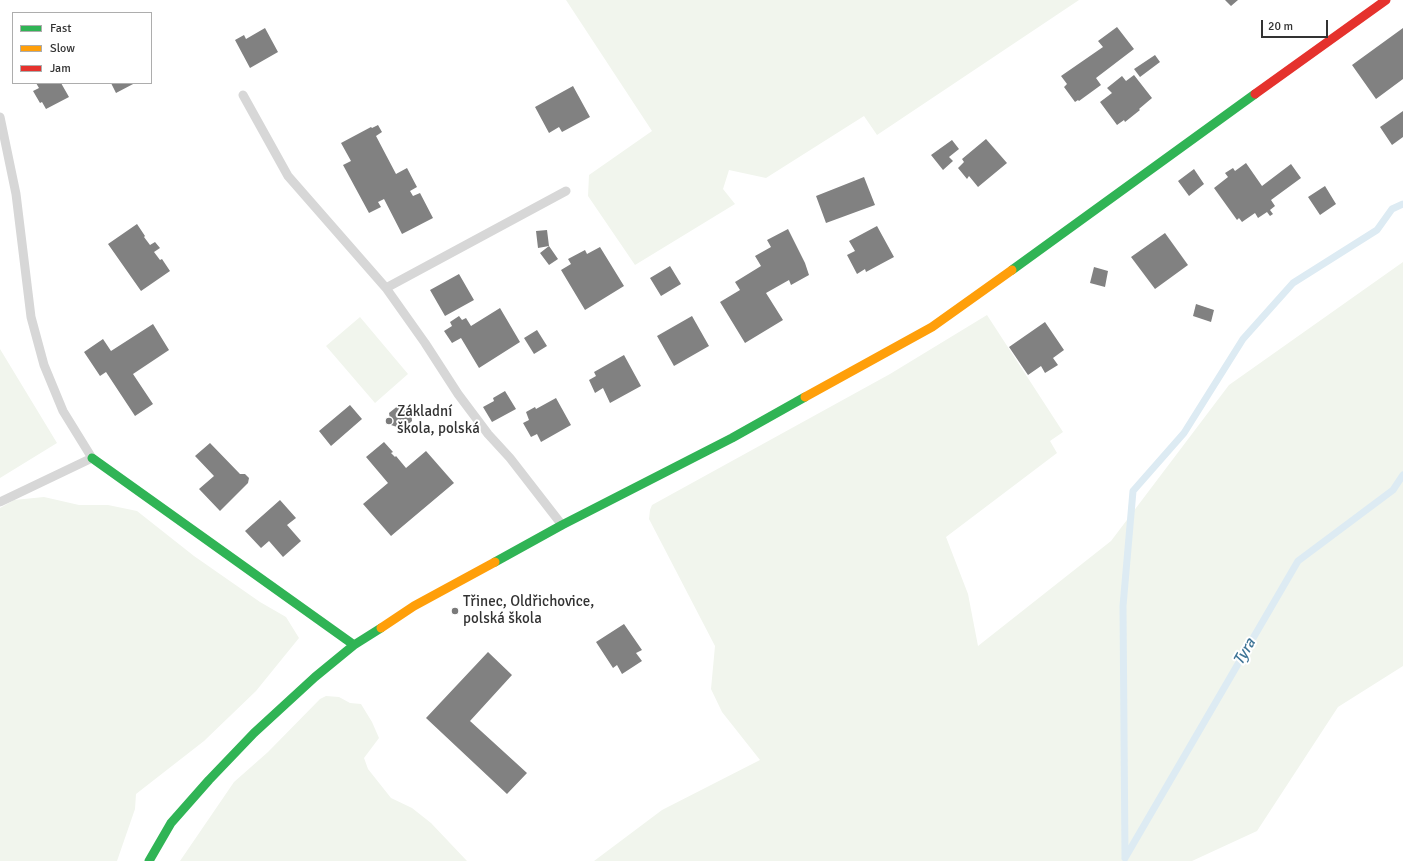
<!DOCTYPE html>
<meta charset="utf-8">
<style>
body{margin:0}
#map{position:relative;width:1403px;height:861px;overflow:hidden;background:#fff;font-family:Signika,sans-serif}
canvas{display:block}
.legend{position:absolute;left:12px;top:12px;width:140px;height:72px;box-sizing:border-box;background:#fff;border:1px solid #adadad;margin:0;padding:5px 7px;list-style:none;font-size:12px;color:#333}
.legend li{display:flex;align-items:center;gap:8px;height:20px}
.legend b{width:20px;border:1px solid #adadad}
.scale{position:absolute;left:1261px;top:20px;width:67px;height:18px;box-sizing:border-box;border:2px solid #333;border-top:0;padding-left:5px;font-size:12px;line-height:14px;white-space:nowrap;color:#333;-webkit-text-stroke:3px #fff;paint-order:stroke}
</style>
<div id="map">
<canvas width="1403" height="861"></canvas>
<ul class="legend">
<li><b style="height:5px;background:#30b455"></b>Fast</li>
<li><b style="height:5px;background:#ff9f0a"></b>Slow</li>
<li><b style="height:5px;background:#e5322d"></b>Jam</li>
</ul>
<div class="scale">20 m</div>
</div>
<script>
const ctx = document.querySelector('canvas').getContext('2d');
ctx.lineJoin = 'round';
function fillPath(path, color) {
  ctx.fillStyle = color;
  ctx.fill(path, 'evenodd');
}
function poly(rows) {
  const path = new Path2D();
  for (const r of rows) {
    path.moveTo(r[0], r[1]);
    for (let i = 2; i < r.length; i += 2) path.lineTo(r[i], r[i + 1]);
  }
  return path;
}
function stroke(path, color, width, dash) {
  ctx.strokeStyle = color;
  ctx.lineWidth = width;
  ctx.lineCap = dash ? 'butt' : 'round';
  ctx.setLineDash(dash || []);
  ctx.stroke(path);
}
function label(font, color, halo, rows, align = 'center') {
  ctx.font = font + ' Signika,sans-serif';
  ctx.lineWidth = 4;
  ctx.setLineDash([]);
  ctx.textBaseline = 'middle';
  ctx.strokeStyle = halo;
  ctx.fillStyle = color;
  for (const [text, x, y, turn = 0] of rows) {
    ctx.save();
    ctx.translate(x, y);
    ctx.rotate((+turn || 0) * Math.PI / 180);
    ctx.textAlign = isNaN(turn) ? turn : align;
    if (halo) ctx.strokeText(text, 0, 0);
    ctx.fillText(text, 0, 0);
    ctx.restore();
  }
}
const green = poly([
 [566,0,1079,0,877,135,864,116,766,178,729,170,723,189,735,204,635,265,588,196,589,175,652,131],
 [1403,262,1403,666,1338,707,1257,831,1192,861,594,861,662,810,760,760,722,712,711,689,715,646,649,519,650,510,652,505,890,374,987,315,1063,432,1050,441,1057,453,946,537,968,594,978,646,1111,541,1229,385],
 [360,317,408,374,375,403,326,346],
 [0,349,57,443,0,478],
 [44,497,79,505,108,505,137,511,194,556,260,602,286,617,299,638,256,691,204,741,136,794,135,809,117,861,0,861,0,508,14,500],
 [326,696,339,697,350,703,361,704,372,722,379,738,364,758,368,769,391,798,412,808,431,823,467,861,180,861,234,782,268,752,320,699]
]);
const stream = poly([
 [1125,858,1123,606,1133,491,1184,433,1243,339,1293,283,1377,230,1392,209,1403,204],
 [1125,858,1298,561,1393,490,1403,475]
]);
const building = poly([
 [1225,0,1238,0,1231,6],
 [1117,27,1134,49,1096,78,1101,85,1079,101,1078,100,1075,102,1064,87,1067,84,1061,76,1103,47,1098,41],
 [265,28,278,52,250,68,235,40,244,35,246,39],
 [1403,28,1403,79,1376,99,1352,65],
 [1155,55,1160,62,1140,77,1134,69],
 [1134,75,1152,98,1139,109,1140,110,1125,122,1124,120,1117,125,1100,102,1112,93,1107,88,1122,76,1126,81],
 [36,83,61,83,69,97,46,109,42,102,40,103,33,91,39,88],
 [111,83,135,83,116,93],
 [573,86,590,117,562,132,559,127,549,133,535,107],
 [1403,111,1403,137,1392,145,1380,127],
 [378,125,382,132,376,136,396,174,407,168,417,187,410,191,413,196,420,193,433,218,402,234,384,199,378,202,381,207,369,213,343,165,351,161,341,143,371,127,372,128],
 [986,139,1007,163,978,187,969,176,967,179,958,168,964,162,962,159],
 [952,140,959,149,949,157,953,161,943,170,931,155],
 [1246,163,1262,186,1291,164,1301,178,1271,200,1275,206,1270,210,1273,214,1270,216,1267,212,1258,218,1255,213,1242,222,1239,218,1237,220,1214,188,1228,177,1225,173,1233,168,1235,171],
 [1194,169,1204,184,1189,196,1178,181],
 [864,177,875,205,826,223,816,196],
 [1325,186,1336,204,1320,215,1308,197],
 [137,224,145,236,144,237,150,245,155,242,160,248,154,252,160,260,162,259,170,271,141,291,108,244],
 [877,226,894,257,866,272,865,269,857,274,847,255,855,251,849,241],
 [788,229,805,263,809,275,791,285,789,280,766,293,783,320,745,343,720,302,740,290,735,282,761,266,755,256,771,247,767,240],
 [547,230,549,246,558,259,549,265,540,253,549,246,538,248,536,231],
 [1165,233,1188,265,1155,289,1131,257],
 [600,247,624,286,585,310,561,270,571,264,568,259,585,250,587,254],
 [670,266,681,284,661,296,650,278],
 [1094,267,1108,271,1105,287,1090,283],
 [459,274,474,300,445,316,430,290],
 [1196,304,1214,310,1211,322,1193,316],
 [500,308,520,342,479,368,461,338,452,343,444,331,452,326,450,322,459,316,462,320,466,318,471,326],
 [692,316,709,346,674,366,657,336],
 [1045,322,1064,350,1053,358,1058,365,1045,373,1041,366,1028,375,1009,347],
 [153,324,169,350,133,374,153,404,135,416,106,372,100,376,84,352,103,339,111,351],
 [537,330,547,346,534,354,524,338],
 [624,355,641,386,610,403,603,388,595,393,589,380,596,376,594,372],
 [505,391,516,409,492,422,483,407,494,401,493,398],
 [556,398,571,425,541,442,537,434,531,437,523,423,529,420,526,412,535,407,536,409],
 [350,405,362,419,331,446,319,431],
 [399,405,411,409,412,421,403,429,391,425,389,413],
 [384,442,393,452,391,453,395,457,396,456,406,468,426,451,454,483,391,536,363,504,388,483,366,457],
 [210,443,240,474,245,474,249,478,248,483,220,511,199,489,214,476,195,456],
 [280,500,296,518,287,525,301,541,283,557,269,541,261,548,245,531],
 [624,624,642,650,636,653,642,661,622,674,617,665,613,668,596,642],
 [488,652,512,675,470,721,527,773,507,794,426,718]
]);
const lane = poly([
 [243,95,288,176,386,288,425,343,458,394,488,434,510,458,562,525],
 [0,117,16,194,31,317,44,365,63,411,92,458,0,502],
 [386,288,566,191]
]);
const fast = poly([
 [1012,270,1255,94],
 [92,458,354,645],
 [495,562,562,525,732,438,805,397],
 [149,861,171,823,209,780,254,733,315,677,354,645,381,628]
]);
const slow = poly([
 [805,397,932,327,1012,270],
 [381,628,414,606,495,562]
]);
const jam = poly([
 [1255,94,1386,0]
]);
const markers = [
 [389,421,4,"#7a7a7a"],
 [455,611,4,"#7a7a7a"]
];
const poiNames = [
 ["Základní",397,412],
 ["škola, polská",397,429],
 ["Třinec, Oldřichovice,",463,602],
 ["polská škola",463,619]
];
const waterNames = [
 ["Tyra",1245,652,-60]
];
fillPath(green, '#f1f5ed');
stroke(stream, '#ddebf3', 7);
fillPath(building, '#818181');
stroke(lane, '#d7d7d7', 9);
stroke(fast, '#30b455', 9);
stroke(slow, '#ff9f0a', 9);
stroke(jam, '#e5322d', 9);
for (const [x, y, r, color] of markers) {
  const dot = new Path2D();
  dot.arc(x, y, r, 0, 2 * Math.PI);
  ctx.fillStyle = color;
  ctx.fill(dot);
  stroke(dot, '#fff', 1.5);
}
label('15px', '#333', '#fff', poiNames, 'left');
label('italic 16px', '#3f7597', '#fff', waterNames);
</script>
